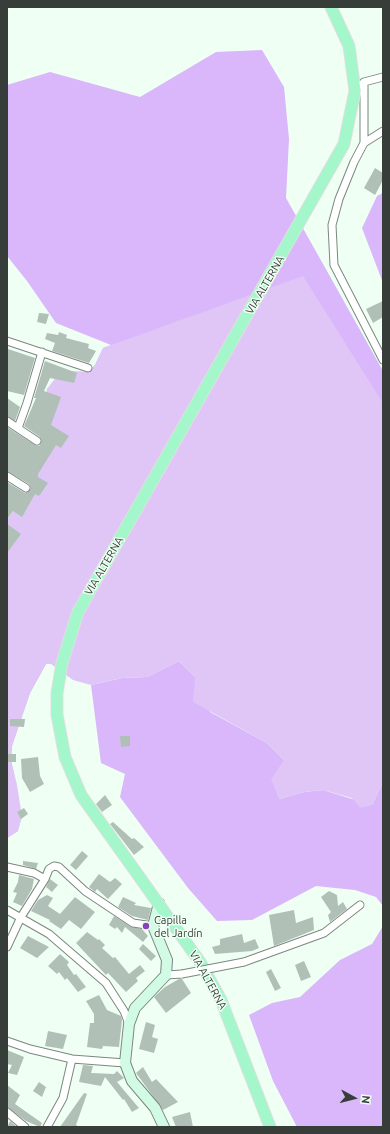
<!DOCTYPE html>
<meta charset="utf-8">
<style>
body{margin:0}
#map{position:relative;width:390px;height:1134px;overflow:hidden;background:#effff4;font-family:Ubuntu,sans-serif}
canvas{display:block}
.frame{position:absolute;inset:0;border:8px solid #373d39;pointer-events:none}
.north{position:absolute;left:334px;top:1078px;width:40px;height:40px;-webkit-text-stroke:3px #effff4;paint-order:stroke;rotate:97deg;font-size:11px;font-weight:700;line-height:16px;text-align:center;color:#373d39}
.north::after{content:'';display:block;margin:auto;width:14px;height:18px;background:#373d39;clip-path:polygon(50% 0,100% 100%,50% 72%,0 100%)}
</style>
<div id="map">
<canvas width="390" height="1134"></canvas>
<div class="frame"></div>
<div class="north">N</div>
</div>
<script>
const ctx = document.querySelector('canvas').getContext('2d');
ctx.lineJoin = 'round';
function fillPath(path, color) {
  ctx.fillStyle = color;
  ctx.fill(path, 'evenodd');
}
function poly(rows) {
  const path = new Path2D();
  for (const r of rows) {
    path.moveTo(r[0], r[1]);
    for (let i = 2; i < r.length; i += 2) path.lineTo(r[i], r[i + 1]);
  }
  return path;
}
function stroke(path, color, width, dash) {
  ctx.strokeStyle = color;
  ctx.lineWidth = width;
  ctx.lineCap = dash ? 'butt' : 'round';
  ctx.setLineDash(dash || []);
  ctx.stroke(path);
}
function label(font, color, halo, rows, align = 'center') {
  ctx.font = font + ' Ubuntu,sans-serif';
  ctx.lineWidth = 3;
  ctx.setLineDash([]);
  ctx.textBaseline = 'middle';
  ctx.strokeStyle = halo;
  ctx.fillStyle = color;
  for (const [text, x, y, turn = 0] of rows) {
    ctx.save();
    ctx.translate(x, y);
    ctx.rotate((+turn || 0) * Math.PI / 180);
    ctx.textAlign = isNaN(turn) ? turn : align;
    if (halo) ctx.strokeText(text, 0, 0);
    ctx.fillText(text, 0, 0);
    ctx.restore();
  }
}
const green = poly([
 [262,50,284,87,289,139,286,198,383,371,383,567,46,664,30,693,12,746,11,760,15,779,18,831,7,838,7,521,38,473,47,389,67,371,88,372,95,365,103,348,111,345,56,323,27,281,7,256,7,85,50,72,140,97,216,52],
 [383,193,383,283,362,228,377,196],
 [179,661,195,677,210,712,267,743,284,760,279,799,304,792,323,790,372,805,383,782,383,906,376,897,355,890,316,886,252,920,217,921,188,888,120,797,125,774,101,763,91,685,122,678,147,677],
 [383,926,383,1127,297,1127,273,1081,249,1015,272,1003,300,997,340,960,372,944]
]);
const water = poly([
 [303,276,383,403,383,782,372,805,360,808,352,798,323,790,304,792,279,799,271,779,284,760,267,743,193,702,195,677,179,661,147,677,122,678,91,685,73,680,51,664,46,664,30,693,12,746,11,760,17,785,22,817,18,831,7,838,7,521,38,473,47,389,57,376,67,371,88,372,95,365,103,348]
]);
const building = poly([
 [375,168,383,173,383,180,375,195,364,188],
 [383,301,383,317,373,323,366,309],
 [39,313,49,314,46,324,37,322],
 [59,332,67,335,66,338,89,344,88,348,96,351,89,363,52,351,55,343,45,339,47,333,58,335],
 [8,349,35,358,24,395,7,391],
 [45,361,77,373,74,383,50,378,44,391,61,397,51,425,69,436,61,448,56,445,38,474,38,477,48,483,39,496,35,494,22,517,13,511,7,520,7,482,25,493,29,492,31,488,29,484,7,471,7,427,35,445,39,446,41,443,40,437,24,426,36,398,34,398],
 [7,398,20,407,15,421,7,416],
 [7,524,21,534,7,553],
 [10,719,25,719,24,727,10,726],
 [120,736,130,736,130,746,121,747],
 [7,754,16,754,16,762,7,762],
 [38,757,40,776,44,784,30,792,22,778,21,759],
 [105,795,112,805,102,812,96,804],
 [24,808,28,814,21,819,17,812],
 [113,822,132,839,134,838,144,847,134,855,110,824],
 [82,851,88,856,76,870,70,865],
 [23,861,38,863,36,869,23,865],
 [99,874,110,882,115,878,122,884,108,899,97,889,95,892,89,887],
 [19,875,34,879,32,889,22,906,13,902,17,893,13,892,18,882],
 [50,879,58,885,52,892,46,887],
 [329,891,337,895,338,906,343,902,347,909,330,922,328,915,331,912,321,897],
 [47,895,53,898,48,906,60,914,75,897,95,912,81,929,69,920,61,929,49,921,50,920,31,911,38,900],
 [123,897,136,903,134,905,151,908,148,920,132,916,118,907],
 [294,910,296,923,313,917,314,930,274,946,269,915],
 [114,916,131,927,142,929,148,936,143,942,125,927,122,933,117,927,115,929,109,925],
 [87,932,98,940,99,939,105,945,102,948,113,958,115,957,129,974,140,965,145,971,136,978,138,981,126,992,108,973,106,975,76,943],
 [242,934,244,943,255,939,259,948,252,951,215,954,212,947,220,945,220,939],
 [28,936,49,947,37,958,20,948],
 [143,944,156,956,151,961,139,949],
 [60,954,69,962,67,965,74,975,76,974,86,987,78,992,67,978,65,980,59,972,57,974,48,966],
 [304,961,311,977,301,981,295,965],
 [271,969,281,988,275,991,266,972],
 [179,979,182,979,191,993,166,1013,154,997,165,987],
 [99,995,107,1010,121,1016,122,1020,119,1047,103,1046,102,1049,87,1047,90,1023,94,1023,94,1014,86,1001],
 [146,1022,155,1025,152,1037,158,1039,154,1053,139,1049],
 [48,1031,67,1035,63,1049,45,1046],
 [7,1050,24,1057,17,1075,8,1073,12,1065,7,1064],
 [83,1065,93,1066,91,1073,114,1074,117,1071,124,1078,117,1082,139,1108,132,1112,124,1099,123,1100,105,1077,101,1086,79,1082],
 [143,1067,152,1082,156,1079,178,1102,163,1110,136,1073],
 [39,1082,46,1087,42,1097,33,1091],
 [7,1085,20,1095,15,1104,42,1123,40,1127,26,1121,7,1107],
 [84,1093,87,1094,76,1125,80,1127,60,1127],
 [190,1112,193,1127,176,1127,172,1117],
 [10,1121,17,1127,7,1127]
]);
const minor = poly([
 [364,82,364,143,354,162,339,199,332,225,334,265,383,360],
 [361,85,364,82,383,77],
 [364,143,383,131],
 [7,341,88,368],
 [7,421,37,441],
 [18,428,27,403,42,352],
 [7,476,26,488],
 [7,867,34,873,45,879],
 [7,910,49,934,106,983,124,1011,129,1024],
 [7,947,21,917,45,879,49,869,54,866,59,867,85,891,133,923,153,926],
 [244,962,324,933,360,905],
 [166,975,182,974],
 [7,1041,30,1049,72,1059,125,1063],
 [7,1112,25,1127],
 [47,1127,63,1098,72,1059]
]);
const secondary = poly([
 [159,903,153,926,167,960,166,975,135,1008,129,1024,125,1063,132,1081,155,1108,164,1127]
]);
const primary = poly([
 [270,1127,221,1000,200,962,81,795,65,757,57,715,57,693,62,663,78,612,344,144,355,91,349,46,331,7]
]);
const minorBridge = poly([
 [182,974,244,962]
]);
const markers = [
 [146,926,4,"#8744b8"]
];
const streetNames = [
 ["VIA ALTERNA",265,285,-60],
 ["VIA ALTERNA",104,566,-60],
 ["VIA ALTERNA",208,980,61]
];
const poiNames = [
 ["Capilla",154,920],
 ["del Jardín",154,933]
];
fillPath(green, '#dab6fa');
fillPath(water, '#dfc6f7');
fillPath(building, '#b1c0b6');
stroke(minor, '#7b887f', 9);
stroke(secondary, '#7b887f', 12);
stroke(primary, '#dfe0df', 13);
stroke(minor, '#fff', 7);
stroke(secondary, '#d1fbe4', 10);
stroke(primary, '#a4f7ca', 11);
stroke(minorBridge, '#7b887f', 9, []);
stroke(minorBridge, '#fff', 7);
for (const [x, y, r, color] of markers) {
  const dot = new Path2D();
  dot.arc(x, y, r, 0, 2 * Math.PI);
  ctx.fillStyle = color;
  ctx.fill(dot);
  stroke(dot, '#effff4', 1.5);
}
label('11px', '#373d39', '#effff4', streetNames);
label('11px', '#373d39', '#effff4', poiNames, 'left');
</script>
